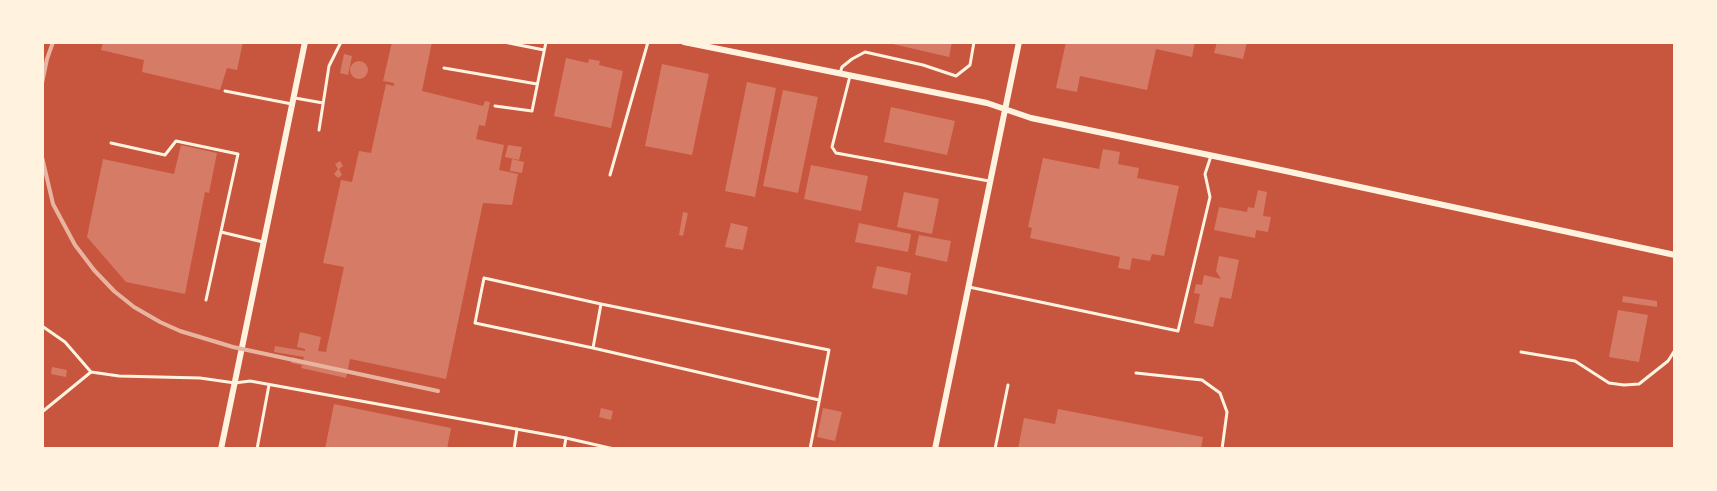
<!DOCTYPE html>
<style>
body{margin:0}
#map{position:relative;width:1717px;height:491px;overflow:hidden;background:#c8553d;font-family:Figtree,sans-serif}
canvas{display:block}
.frame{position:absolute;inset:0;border:44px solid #fff3e0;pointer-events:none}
</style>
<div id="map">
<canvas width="1717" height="491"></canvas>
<div class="frame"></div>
</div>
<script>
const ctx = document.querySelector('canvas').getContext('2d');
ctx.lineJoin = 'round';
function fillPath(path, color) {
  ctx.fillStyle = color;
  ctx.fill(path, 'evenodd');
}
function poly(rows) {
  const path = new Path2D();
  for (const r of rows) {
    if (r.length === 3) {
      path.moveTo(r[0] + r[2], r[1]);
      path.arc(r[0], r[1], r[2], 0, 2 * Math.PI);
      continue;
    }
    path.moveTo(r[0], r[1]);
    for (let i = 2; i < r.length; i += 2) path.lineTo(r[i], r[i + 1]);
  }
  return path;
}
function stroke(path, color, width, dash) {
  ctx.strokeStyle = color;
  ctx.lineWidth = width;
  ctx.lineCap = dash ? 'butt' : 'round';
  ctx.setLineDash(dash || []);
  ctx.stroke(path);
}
const building = poly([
 [103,42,243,42,237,70,227,68,220,90,142,72,144,60,101,50],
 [392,42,432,42,422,91,483,106,485,101,490,102,485,126,479,125,476,139,504,145,499,170,518,174,512,205,483,203,446,379,350,359,346,378,301,368,302,365,291,363,292,357,303,360,304,357,274,352,275,346,305,351,305,349,297,347,300,332,321,337,318,351,326,352,344,267,323,263,341,180,352,182,359,151,371,153,386,84,394,86,394,83,383,81],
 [884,42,952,42,949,57],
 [1066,42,1195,42,1192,57,1156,49,1147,90,1080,76,1077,92,1056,88],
 [1217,42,1247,42,1243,59,1214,53],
 [344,54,352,56,348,75,340,73],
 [566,58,588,63,589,59,600,61,599,65,623,71,611,128,554,116],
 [359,70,9],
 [662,64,709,74,692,155,645,146],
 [747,82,776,88,755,197,725,191],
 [783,90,818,97,798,193,763,186],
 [891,107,955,121,947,155,884,142],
 [181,145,217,153,209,193,205,192,185,294,126,282,87,237,103,159,174,174],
 [508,145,522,147,519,160,505,157],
 [1103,149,1120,152,1118,164,1139,168,1137,178,1179,186,1164,256,1152,254,1150,261,1132,258,1130,270,1118,268,1120,257,1030,238,1032,228,1028,227,1043,158,1099,169],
 [512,159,524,162,522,173,510,171],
 [340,161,343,166,339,169,342,175,338,178,334,174,338,169,335,164],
 [811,165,868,176,861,211,804,199],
 [1258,190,1267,192,1263,216,1271,217,1268,232,1256,230,1255,238,1214,230,1219,207,1247,212,1248,207,1254,208],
 [904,192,939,199,932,234,897,227],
 [683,212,688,213,683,236,679,235],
 [731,223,748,227,743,250,725,247],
 [859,223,911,234,908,252,855,242],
 [919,235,951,241,947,262,915,255],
 [1219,256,1239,260,1231,299,1220,297,1213,327,1194,323,1200,294,1194,293,1196,284,1202,285,1204,275,1221,279,1216,271],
 [877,266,911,273,907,295,872,288],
 [1623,296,1657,301,1657,307,1622,302],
 [1618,310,1648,315,1639,362,1609,357],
 [52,367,67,370,66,377,51,374],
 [334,404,451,428,447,449,325,449],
 [601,408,613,411,611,420,599,417],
 [823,408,842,412,835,441,817,437],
 [1058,409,1203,437,1201,449,1018,449,1024,418,1055,424]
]);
const service = poly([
 [504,42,544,50],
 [444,68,537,84],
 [840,73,842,67,852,59,865,52,923,65,956,76,970,65,974,42],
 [850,76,832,147,836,153,989,181],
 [225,91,292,104],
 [295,98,323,103],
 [495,106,532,111,546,42],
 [319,130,329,66,341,42],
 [111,143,165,155,176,141,238,154,206,300],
 [610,175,648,42],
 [221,232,263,242],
 [969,287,1178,331,1210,197,1205,174,1211,156],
 [42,326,65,342,91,372,119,376,200,378,235,383,250,381,566,438],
 [593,348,475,323,484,278,601,304],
 [1521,352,1575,361,1609,383,1624,385,1639,384,1668,361,1675,350],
 [1136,373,1202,380,1220,393,1227,412,1222,449],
 [42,412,91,372],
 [257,449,269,385],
 [514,449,517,429],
 [564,449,566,438,614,449],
 [810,449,829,350,601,304,593,348,819,400],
 [995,449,1008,385]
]);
const minor = poly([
 [684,42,987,103,1031,118,1281,170,1675,255],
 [221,449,305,42],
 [935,449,1019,42]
]);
const rail = poly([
 [42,83,47,59,53,42],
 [42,157,53,204,75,245,94,270,114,291,134,307,160,322,180,331,233,347,438,391]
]);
fillPath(building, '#d67c66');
stroke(service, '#fff3e0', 3);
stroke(minor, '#fff3e0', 6);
stroke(rail, '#e9b49f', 4);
</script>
